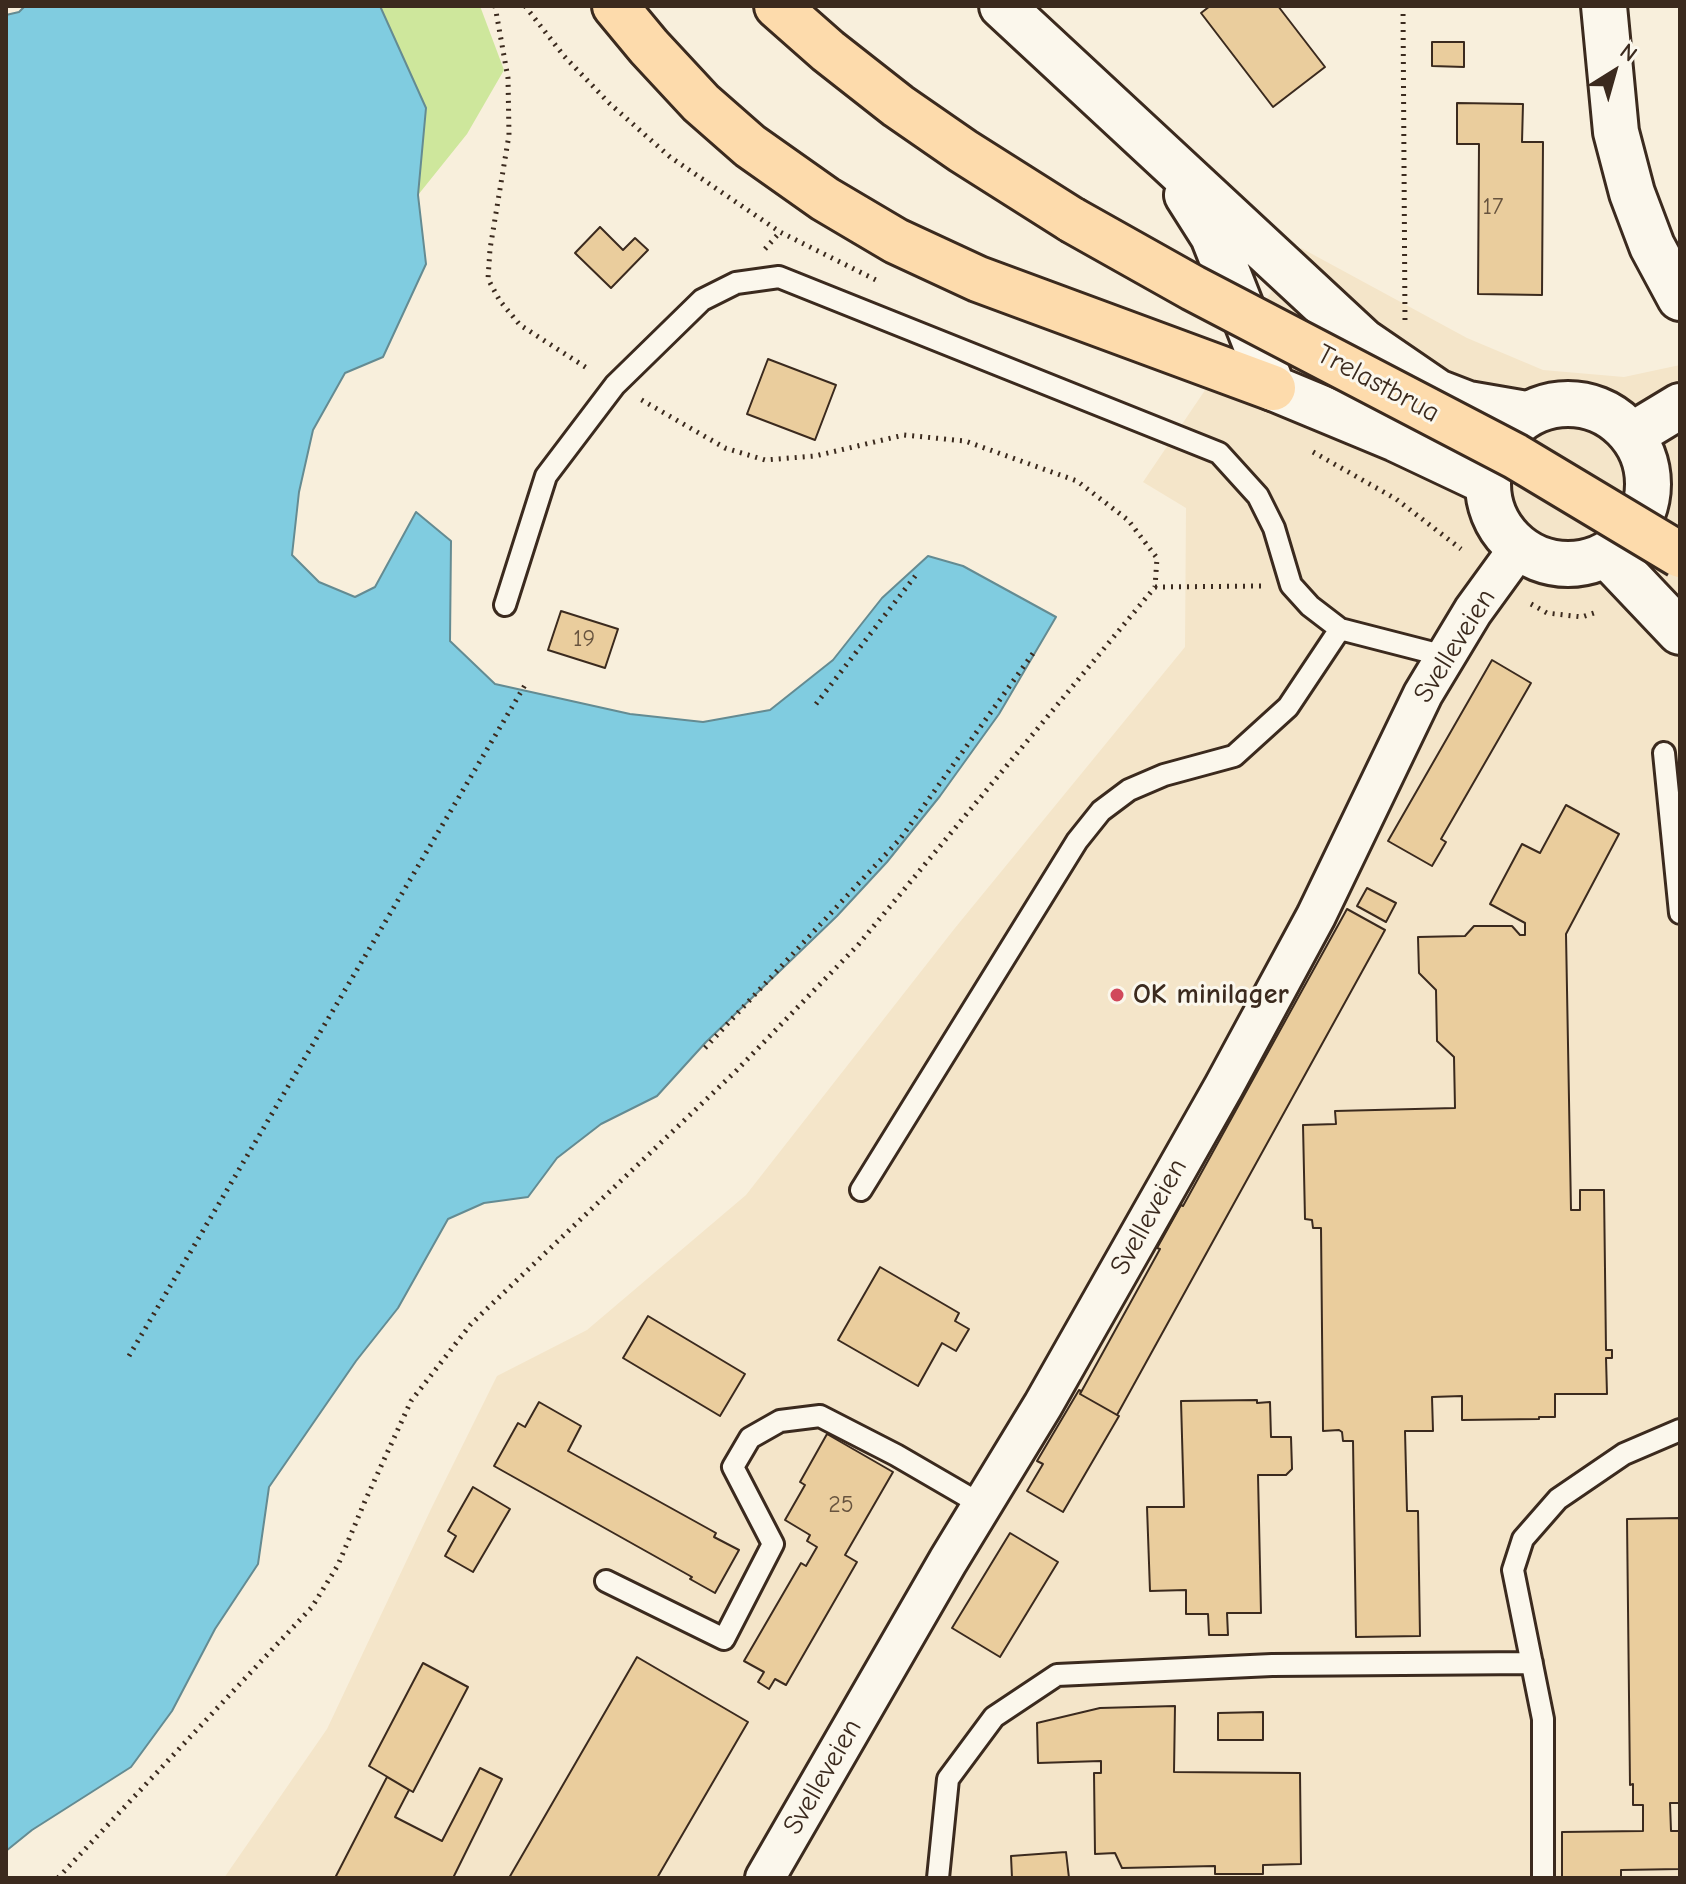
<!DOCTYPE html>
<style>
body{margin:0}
#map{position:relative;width:1686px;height:1884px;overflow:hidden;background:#f8efdc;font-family:"Comic Neue",sans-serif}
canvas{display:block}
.frame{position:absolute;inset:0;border:8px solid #3b2a1e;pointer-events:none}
.north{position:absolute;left:1574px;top:32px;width:80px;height:80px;-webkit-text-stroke:6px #fbf7ec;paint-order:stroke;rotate:37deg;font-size:22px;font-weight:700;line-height:32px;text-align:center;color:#3b2a1e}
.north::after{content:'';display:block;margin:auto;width:28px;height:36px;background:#3b2a1e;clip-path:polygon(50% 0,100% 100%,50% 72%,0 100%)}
</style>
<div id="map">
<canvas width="1686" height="1884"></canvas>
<div class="frame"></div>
<div class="north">N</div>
</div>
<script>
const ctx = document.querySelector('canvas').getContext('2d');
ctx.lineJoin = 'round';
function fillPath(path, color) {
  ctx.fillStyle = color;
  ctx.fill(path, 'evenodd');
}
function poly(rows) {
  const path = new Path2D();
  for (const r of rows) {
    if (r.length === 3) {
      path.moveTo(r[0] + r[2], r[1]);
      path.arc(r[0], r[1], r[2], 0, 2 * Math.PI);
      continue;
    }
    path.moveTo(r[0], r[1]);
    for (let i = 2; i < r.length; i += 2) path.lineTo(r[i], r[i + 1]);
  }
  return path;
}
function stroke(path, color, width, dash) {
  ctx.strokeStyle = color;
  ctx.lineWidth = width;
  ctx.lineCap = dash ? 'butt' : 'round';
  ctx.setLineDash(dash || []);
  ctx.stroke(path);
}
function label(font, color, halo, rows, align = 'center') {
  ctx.font = font + ' "Comic Neue",sans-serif';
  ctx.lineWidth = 6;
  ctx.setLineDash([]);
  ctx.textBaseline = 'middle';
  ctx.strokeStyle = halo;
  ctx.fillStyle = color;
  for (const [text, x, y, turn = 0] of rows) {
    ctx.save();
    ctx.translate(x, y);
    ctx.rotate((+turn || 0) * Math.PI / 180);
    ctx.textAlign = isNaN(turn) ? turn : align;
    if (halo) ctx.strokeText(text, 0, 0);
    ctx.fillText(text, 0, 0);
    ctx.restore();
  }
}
const built = poly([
 [1301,248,1467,338,1543,370,1624,377,1680,365,1680,1878,224,1878,327,1729,431,1509,497,1376,587,1330,746,1195,955,928,1185,647,1186,508,1143,482]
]);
const green = poly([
 [380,6,480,6,504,70,467,134,418,195,426,108]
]);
const water = poly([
 [25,6,380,6,426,108,418,195,426,264,383,357,345,373,313,430,299,492,292,555,319,582,355,597,375,587,416,512,451,541,450,641,495,684,630,714,703,722,770,710,833,660,882,598,928,556,963,566,1056,617,999,714,940,796,887,862,837,916,706,1042,657,1096,601,1124,557,1158,528,1197,484,1203,448,1219,398,1308,356,1361,269,1487,258,1564,215,1629,172,1711,131,1767,32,1830,6,1851,6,15,19,12,25,6]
]);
const building = poly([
 [1210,6,1278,6,1325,67,1273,107,1201,13,1210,6],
 [1432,42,1464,42,1464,67,1432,66,1432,42],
 [1457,103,1523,104,1522,142,1543,142,1542,295,1478,294,1479,144,1457,144,1457,103],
 [600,227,623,250,635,238,648,250,611,288,575,253,600,227],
 [768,359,836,385,815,440,747,414,768,359],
 [561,611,618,629,605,668,548,650,561,611],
 [1492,660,1531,683,1441,839,1446,842,1432,866,1388,841,1492,660],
 [1566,805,1619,834,1566,934,1571,1210,1580,1210,1580,1190,1604,1190,1606,1350,1612,1350,1612,1358,1606,1358,1607,1394,1555,1394,1555,1417,1539,1417,1539,1419,1462,1420,1462,1396,1432,1397,1433,1431,1405,1431,1407,1511,1418,1511,1420,1636,1356,1637,1353,1441,1343,1441,1342,1432,1339,1430,1323,1431,1321,1228,1313,1228,1312,1220,1305,1219,1303,1125,1336,1124,1335,1111,1455,1108,1454,1057,1437,1041,1436,990,1419,973,1418,937,1465,936,1474,926,1512,926,1520,935,1525,935,1525,923,1490,904,1522,844,1540,853,1566,805],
 [1367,888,1396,903,1386,922,1357,906,1367,888],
 [1347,909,1385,930,1117,1415,1080,1394,1160,1249,1157,1248,1181,1205,1183,1206,1347,909],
 [880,1267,959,1313,955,1321,969,1329,956,1351,942,1343,918,1386,838,1340,880,1267],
 [648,1316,745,1374,720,1416,623,1358,648,1316],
 [1079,1390,1081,1391,1080,1394,1119,1416,1063,1512,1027,1491,1043,1464,1037,1461,1079,1390],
 [1257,1400,1257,1403,1270,1402,1271,1437,1291,1437,1292,1469,1286,1475,1258,1475,1261,1613,1227,1613,1228,1635,1209,1635,1208,1614,1186,1614,1186,1590,1150,1591,1147,1507,1184,1507,1181,1401,1257,1400],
 [539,1402,581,1426,568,1451,716,1533,714,1537,739,1550,715,1593,690,1579,692,1577,494,1466,518,1423,525,1427,539,1402],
 [827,1434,893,1472,845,1555,857,1562,786,1685,775,1679,769,1689,758,1682,764,1672,744,1661,801,1563,806,1566,817,1547,807,1541,810,1535,785,1520,805,1485,800,1482,827,1434],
 [473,1487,510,1509,473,1572,445,1556,456,1536,448,1531,473,1487],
 [1680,1518,1680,1803,1670,1803,1671,1831,1680,1831,1680,1869,1621,1870,1621,1878,1562,1878,1562,1832,1643,1831,1643,1805,1633,1805,1633,1784,1630,1785,1627,1519,1680,1518],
 [1010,1533,1058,1562,1000,1657,952,1628,1010,1533],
 [637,1657,748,1722,657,1878,509,1878,637,1657],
 [423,1663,468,1687,413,1792,369,1766,423,1663],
 [1175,1706,1174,1772,1300,1773,1301,1864,1263,1865,1263,1874,1215,1874,1215,1866,1122,1868,1115,1853,1095,1854,1094,1773,1101,1773,1101,1761,1038,1763,1037,1723,1100,1708,1175,1706],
 [1263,1712,1263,1740,1218,1740,1218,1713,1263,1712],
 [480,1768,502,1779,453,1878,335,1878,387,1777,409,1790,395,1817,442,1841,480,1768],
 [1066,1852,1069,1878,1012,1878,1011,1856,1066,1852]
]);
const path = poly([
 [495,6,508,78,509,135,490,249,488,279,500,301,520,325,590,370],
 [525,6,564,56,609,103,670,157,780,232,876,280],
 [1403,6,1405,321],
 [765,249,780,232],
 [1313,452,1396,499,1461,549],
 [1155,587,1262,586],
 [1531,604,1547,613,1582,617,1597,612],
 [816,704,916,575],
 [705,1048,900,839,1034,652],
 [129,1356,525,685],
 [58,1878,312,1607,338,1565,365,1501,411,1401,471,1324,737,1070,858,945,1155,587,1157,558,1128,520,1077,481,965,441,904,435,815,456,765,460,725,448,640,399]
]);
const service = poly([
 [505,605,546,476,615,385,702,300,736,283,779,277,1219,453,1258,496,1274,528,1291,585,1310,606,1340,629,1445,656],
 [1664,753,1680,913],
 [861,1190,1077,841,1101,811,1129,790,1164,775,1234,756,1288,707,1340,629],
 [606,1581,724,1639,773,1544,733,1467,750,1438,780,1421,820,1416,896,1455,982,1505],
 [938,1878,948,1779,994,1717,1057,1675,1272,1665,1532,1663],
 [1543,1878,1543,1719,1513,1570,1523,1539,1558,1499,1624,1454,1680,1430]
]);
const minor = poly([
 [765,1878,948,1561,1043,1405,1224,1086,1316,916,1423,694,1473,611,1518,549]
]);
const tertiary = poly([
 [1002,6,1364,342,1437,392,1468,404,1526,414],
 [1604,6,1616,132,1632,193,1652,246,1680,298],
 [1187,195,1213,236,1273,388,1396,439,1487,482],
 [1568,484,80],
 [1632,435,1680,406],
 [1607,555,1680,632]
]);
const trunk = poly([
 [615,6,649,47,701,103,750,146,825,199,896,241,978,279,1273,388],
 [777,6,828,51,898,106,963,151,1072,220]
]);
const trunkBridge = poly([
 [1072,220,1193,288,1515,456,1680,555]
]);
const markers = [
 [1117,995,8,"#d1495b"]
];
const numberNames = [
 ["17",1493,207],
 ["19",584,639],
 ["25",841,1505]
];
const streetNames = [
 ["Trelastbrua",1378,384,28],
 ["Svelleveien",1455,646,-58],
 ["Svelleveien",1149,1217,-61],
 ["Svelleveien",823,1777,-60]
];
const poiNames = [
 ["OK minilager",1133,995]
];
fillPath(built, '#f4e5c9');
fillPath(green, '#cee79c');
fillPath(water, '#80cce0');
stroke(water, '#648b92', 2);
fillPath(building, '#eacd9d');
stroke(building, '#3b2a1e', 2);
stroke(service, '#3b2a1e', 26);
stroke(minor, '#3b2a1e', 44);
stroke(tertiary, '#3b2a1e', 50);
stroke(trunk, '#3b2a1e', 50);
stroke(path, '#3b2a1e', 5, [2, 6]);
stroke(service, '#fbf7ec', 20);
stroke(minor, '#fbf7ec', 38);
stroke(tertiary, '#fbf7ec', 44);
stroke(trunk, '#fddbac', 44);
stroke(trunkBridge, '#3b2a1e', 50, []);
stroke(trunkBridge, '#fddbac', 44);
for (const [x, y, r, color] of markers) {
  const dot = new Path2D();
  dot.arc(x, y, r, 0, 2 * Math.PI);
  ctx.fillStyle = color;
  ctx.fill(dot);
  stroke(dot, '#fbf7ec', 3);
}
label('24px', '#67533e', null, numberNames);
label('28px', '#3b2a1e', '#fbf7ec', streetNames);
label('bold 28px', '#3b2a1e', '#fbf7ec', poiNames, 'left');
</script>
